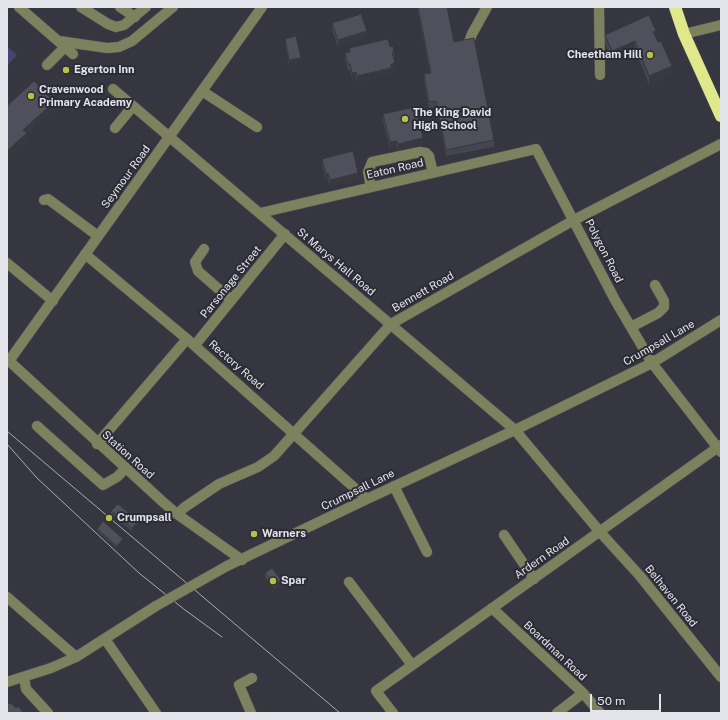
<!DOCTYPE html>
<style>
body{margin:0}
#map{position:relative;width:728px;height:720px;overflow:hidden;background:#353640;font-family:"Public Sans",sans-serif}
canvas{display:block}
.frame{position:absolute;inset:0;border:8px solid #e3e3ea;pointer-events:none}
.scale{position:absolute;left:590px;top:694px;width:71px;height:18px;box-sizing:border-box;border:2px solid #e3e3ea;border-top:0;padding-left:5px;font-size:12px;line-height:14px;white-space:nowrap;color:#e3e3ea;-webkit-text-stroke:3px #2b2c36;paint-order:stroke}
</style>
<div id="map">
<canvas width="728" height="720"></canvas>
<div class="frame"></div>
<div class="scale">50 m</div>
</div>
<script>
const ctx = document.querySelector('canvas').getContext('2d');
ctx.lineJoin = 'round';
function fillPath(path, color) {
  ctx.fillStyle = color;
  ctx.fill(path, 'evenodd');
}
function poly(rows) {
  const path = new Path2D();
  for (const r of rows) {
    path.moveTo(r[0], r[1]);
    for (let i = 2; i < r.length; i += 2) path.lineTo(r[i], r[i + 1]);
  }
  return path;
}
function stroke(path, color, width, dash) {
  ctx.strokeStyle = color;
  ctx.lineWidth = width;
  ctx.lineCap = dash ? 'butt' : 'round';
  ctx.setLineDash(dash || []);
  ctx.stroke(path);
}
function label(font, color, halo, rows, align = 'center') {
  ctx.font = font + ' "Public Sans",sans-serif';
  ctx.lineWidth = 4;
  ctx.setLineDash([]);
  ctx.textBaseline = 'middle';
  ctx.strokeStyle = halo;
  ctx.fillStyle = color;
  for (const [text, x, y, turn = 0] of rows) {
    ctx.save();
    ctx.translate(x, y);
    ctx.rotate((+turn || 0) * Math.PI / 180);
    ctx.textAlign = isNaN(turn) ? turn : align;
    if (halo) ctx.strokeText(text, 0, 0);
    ctx.fillText(text, 0, 0);
    ctx.restore();
  }
}
const green = poly([
 [7,46,17,55,7,66]
]);
const minor = poly([
 [19,7,73,54],
 [81,7,108,24,116,27,124,25,146,7],
 [120,7,135,17],
 [599,7,600,75],
 [684,34,721,25],
 [59,41,107,48,119,47,132,41,173,7],
 [469,42,472,34,487,7],
 [47,65,65,47],
 [113,89,515,430,600,532,640,576,721,677],
 [202,91,257,127],
 [115,128,133,106],
 [371,187,368,172,372,162,420,152,426,153,429,156,433,173],
 [44,200,48,199,98,236],
 [260,213,536,149,615,300,652,363,721,452],
 [204,249,195,262,198,271,231,300],
 [85,254,187,339,367,499],
 [7,263,53,301],
 [631,327,658,313,664,307,664,301,655,285],
 [195,345,285,234],
 [7,359,163,502,177,514,242,560],
 [9,361,262,7],
 [37,426,103,485,117,477,125,469],
 [97,444,187,339],
 [394,486,427,552],
 [177,514,185,507,219,484,258,467,274,456,391,324,574,220,721,144],
 [504,535,534,579],
 [227,566,367,499,515,430,652,363,721,320],
 [349,582,412,665],
 [7,597,76,657],
 [492,608,583,693,600,713],
 [105,639,156,713],
 [24,677,26,689,48,713],
 [7,682,51,668,76,657,156,606],
 [251,713,239,685,252,678],
 [393,713,376,691,721,445],
 [557,713,583,693]
]);
const highway = poly([
 [675,7,684,34,721,116]
]);
const tram = poly([
 [7,431,340,713],
 [7,444,37,478,139,573,185,610,222,637]
]);
const minorBridge = poly([
 [156,606,227,566]
]);
const wall = poly([
 [417,7,447,7,454,42,494,140,494,147,446,156,436,107,429,108,424,81,424,74,430,73],
 [332,23,367,37,338,47,332,30],
 [605,35,656,38,672,75,649,85,635,49,612,59,605,44],
 [285,39,301,62,289,65,285,43],
 [390,47,394,52,394,58,395,70,391,70,391,75,357,82,356,78,352,79,350,70,348,71,345,59,345,53,349,52,349,48],
 [383,114,423,144,398,150,397,147,390,149,383,121],
 [322,159,358,180,330,186,328,180,326,180,322,165],
 [111,511,138,523,132,531,111,514],
 [97,529,123,541,117,548,97,531],
 [265,573,281,584,275,589,265,578]
]);
const shadedWall = poly([
 [367,31,367,37,338,47,338,40],
 [656,31,656,39,653,32],
 [635,41,635,49,612,59,612,51],
 [301,58,301,62,289,65,289,60],
 [395,63,395,70,391,70,391,75,357,82,357,76],
 [672,66,672,75,649,85,649,76],
 [356,72,356,78,352,79,352,73],
 [54,102,54,110,27,135,27,142,7,160,7,151,23,130],
 [423,138,423,144,398,150,398,144],
 [397,141,397,147,390,149,390,142],
 [328,173,328,180,326,180,326,174],
 [358,173,358,180,330,186,330,180],
 [138,521,138,523,132,531,132,528],
 [123,539,123,541,117,548,117,546],
 [281,580,281,584,275,589,275,585]
]);
const building = poly([
 [418,7,447,7,454,42,474,38,494,140,446,150,436,101,429,102,424,74,431,73,418,7],
 [361,14,367,31,338,40,332,23,361,14],
 [649,15,656,31,653,32,658,42,661,41,672,66,649,76,635,41,612,51,605,35,649,15],
 [296,36,301,58,289,60,285,39,296,36],
 [388,39,390,47,393,46,394,52,392,52,395,63,391,64,391,68,357,76,356,72,352,73,350,64,348,64,345,53,350,52,349,48,388,39],
 [34,81,54,102,23,130,27,133,7,151,7,106,34,81],
 [415,107,423,138,398,144,397,141,390,142,383,114,415,107],
 [353,151,358,173,330,180,328,173,326,174,322,159,353,151],
 [118,504,138,521,132,528,111,511,118,504],
 [103,521,123,539,117,546,97,529,103,521],
 [272,568,281,580,275,585,265,573,272,568],
 [7,703,12,704,16,708,18,706,24,713,7,713,7,703]
]);
const markers = [
 [650,55,4,"#b9c046"],
 [66,70,4,"#b9c046"],
 [31,96,4,"#b9c046"],
 [405,119,4,"#b9c046"],
 [109,518,4,"#b9c046"],
 [254,534,4,"#b9c046"],
 [273,581,4,"#b9c046"]
];
const poiNames = [
 ["Cheetham Hill",642,55,"right"],
 ["Egerton Inn",74,70],
 ["Cravenwood",39,90],
 ["Primary Academy",39,103],
 ["The King David",413,113],
 ["High School",413,126],
 ["Crumpsall",117,518],
 ["Warners",262,534],
 ["Spar",281,581]
];
const streetNames = [
 ["Eaton Road",395,169,-13],
 ["Seymour Road",126,177,-54],
 ["Polygon Road",604,251,63],
 ["St Marys Hall Road",336,262,40],
 ["Parsonage Street",231,282,-51],
 ["Bennett Road",423,292,-30],
 ["Crumpsall Lane",659,343,-30],
 ["Rectory Road",236,365,41],
 ["Station Road",128,455,42],
 ["Crumpsall Lane",358,490,-26],
 ["Ardern Road",542,558,-35],
 ["Belhaven Road",671,596,51],
 ["Boardman Road",555,651,43]
];
fillPath(green, '#464572');
stroke(minor, '#51525b', 11);
stroke(highway, '#51525b', 13);
stroke(minor, '#7e815d', 10);
stroke(highway, '#e0e88b', 12);
stroke(tram, '#aaabb3', 1);
stroke(minorBridge, '#51525b', 11, []);
stroke(minorBridge, '#7e815d', 10);
fillPath(wall, '#44454e');
fillPath(shadedWall, '#373840');
fillPath(building, '#4f505b');
stroke(building, '#373840', 1);
for (const [x, y, r, color] of markers) {
  const dot = new Path2D();
  dot.arc(x, y, r, 0, 2 * Math.PI);
  ctx.fillStyle = color;
  ctx.fill(dot);
  stroke(dot, '#2b2c36', 1.5);
}
label('bold 11px', '#e3e3ea', '#2b2c36', poiNames, 'left');
label('11px', '#e3e3ea', '#2b2c36', streetNames);
</script>
